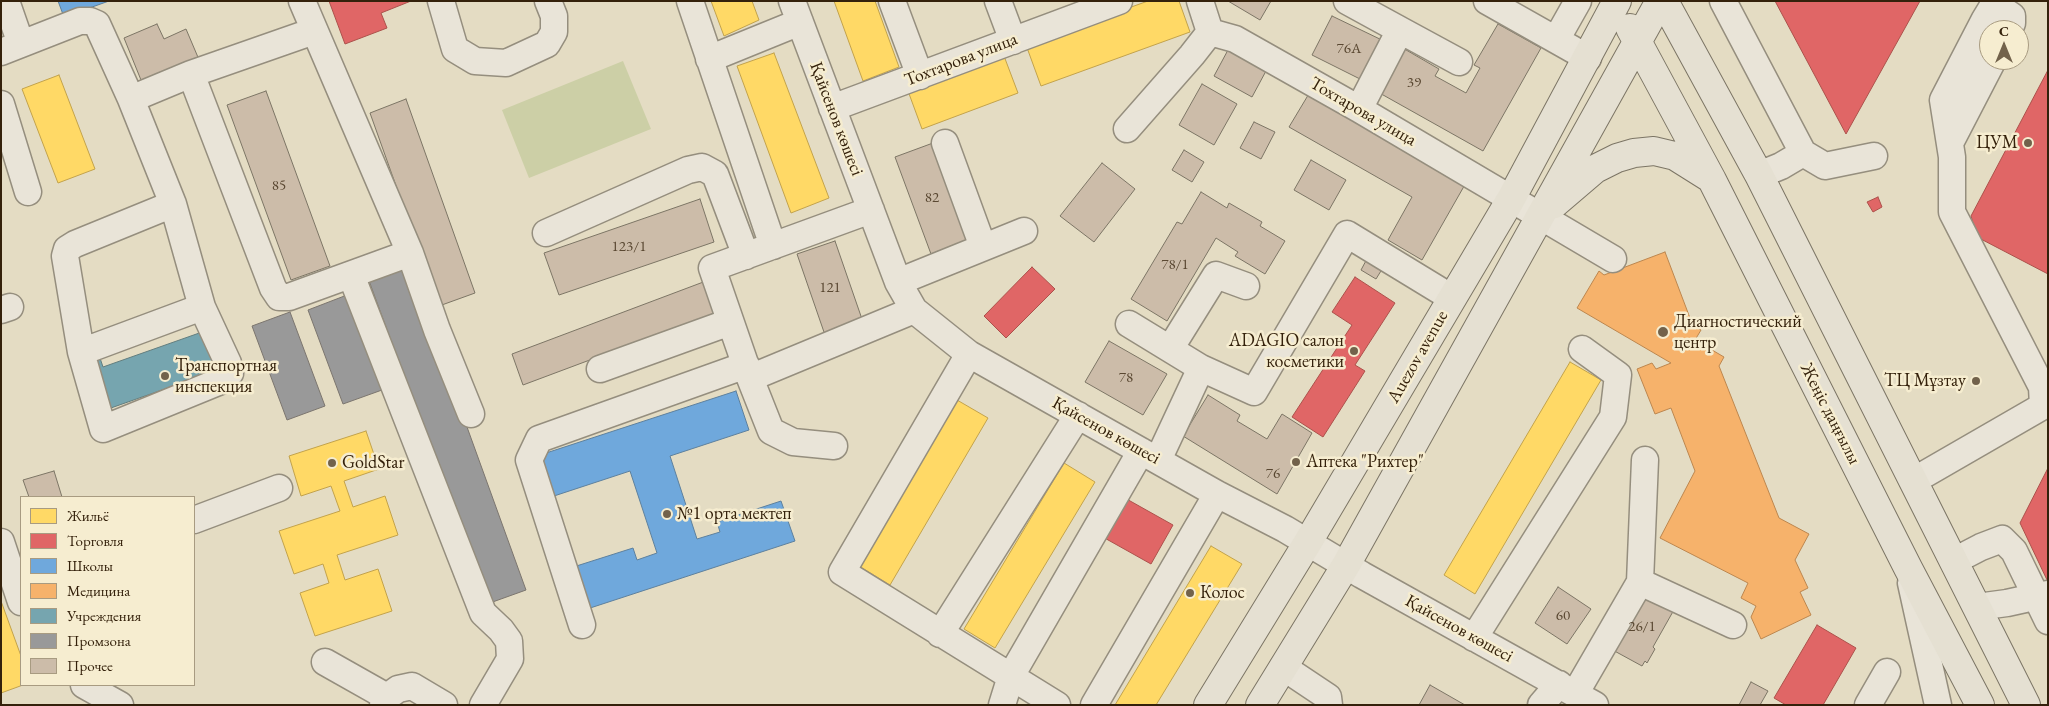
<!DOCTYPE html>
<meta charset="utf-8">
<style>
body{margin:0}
#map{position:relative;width:2049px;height:706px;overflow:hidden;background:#e4dcc3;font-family:"EB Garamond",serif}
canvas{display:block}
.frame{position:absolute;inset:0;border:2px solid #34210b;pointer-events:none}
.legend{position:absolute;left:20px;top:496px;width:175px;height:190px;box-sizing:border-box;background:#f6edd0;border:1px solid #a89b81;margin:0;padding:6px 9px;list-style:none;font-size:15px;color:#34210b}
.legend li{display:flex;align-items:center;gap:10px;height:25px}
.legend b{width:25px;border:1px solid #a89b81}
.north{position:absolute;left:1979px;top:20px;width:50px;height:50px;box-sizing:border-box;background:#f6edd0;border:1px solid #a89b81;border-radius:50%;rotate:0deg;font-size:14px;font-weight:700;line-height:20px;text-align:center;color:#34210b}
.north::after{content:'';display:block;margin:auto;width:18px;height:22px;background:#72624b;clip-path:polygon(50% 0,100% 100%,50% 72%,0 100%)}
</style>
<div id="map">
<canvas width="2049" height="706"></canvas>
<div class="frame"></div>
<ul class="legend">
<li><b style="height:14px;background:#ffd966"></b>Жильё</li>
<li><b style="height:14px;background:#e06666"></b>Торговля</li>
<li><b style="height:14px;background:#6fa8dc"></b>Школы</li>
<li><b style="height:14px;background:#f6b26b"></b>Медицина</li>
<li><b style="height:14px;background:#76a5af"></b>Учреждения</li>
<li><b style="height:14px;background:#999"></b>Промзона</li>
<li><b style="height:14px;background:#ccbca9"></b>Прочее</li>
</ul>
<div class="north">С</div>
</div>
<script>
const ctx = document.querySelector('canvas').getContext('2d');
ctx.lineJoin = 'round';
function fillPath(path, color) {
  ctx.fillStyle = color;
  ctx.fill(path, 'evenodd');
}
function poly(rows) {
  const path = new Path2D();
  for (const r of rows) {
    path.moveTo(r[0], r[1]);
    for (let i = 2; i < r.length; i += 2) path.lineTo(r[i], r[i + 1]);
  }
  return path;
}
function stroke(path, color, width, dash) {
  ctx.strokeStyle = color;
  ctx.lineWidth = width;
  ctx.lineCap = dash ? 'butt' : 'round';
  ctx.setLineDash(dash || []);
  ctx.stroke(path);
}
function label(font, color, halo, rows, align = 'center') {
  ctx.font = font + ' "EB Garamond",serif';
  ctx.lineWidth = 5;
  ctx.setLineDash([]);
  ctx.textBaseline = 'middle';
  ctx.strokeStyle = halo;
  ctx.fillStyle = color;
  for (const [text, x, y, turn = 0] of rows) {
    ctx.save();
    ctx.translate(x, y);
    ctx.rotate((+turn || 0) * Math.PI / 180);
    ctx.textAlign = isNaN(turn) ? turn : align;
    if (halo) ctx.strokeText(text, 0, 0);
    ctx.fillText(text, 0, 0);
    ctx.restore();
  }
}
const green = poly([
 [623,61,651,129,529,178,502,110]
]);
const homes = poly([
 [711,1,752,1,759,20,724,36,711,1],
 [834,1,875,1,899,67,863,81,834,1],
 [1148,1,1179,1,1190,32,1041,86,1026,45,1148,1],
 [774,53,829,198,791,213,737,66,774,53],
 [1004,56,1018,93,922,129,908,91,1004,56],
 [59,75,95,169,58,183,22,89,59,75],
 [1570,362,1601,380,1475,594,1444,575,1570,362],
 [957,400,988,418,890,585,859,566,957,400],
 [366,431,379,469,344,481,353,507,385,496,398,535,337,555,345,580,378,569,392,611,315,636,300,593,329,583,323,564,294,574,279,531,340,511,331,486,301,496,289,456,366,431],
 [1064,463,1095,482,995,648,964,629,1064,463],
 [1211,546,1242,564,1156,705,1115,705,1211,546],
 [1,601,21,656,21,685,23,685,1,693,1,601]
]);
const shops = poly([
 [329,1,411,1,381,13,387,28,345,44,329,1],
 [1775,1,1920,1,1846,134,1775,1],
 [2048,70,2048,274,1977,237,1971,216,2048,70],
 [1878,197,1882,207,1873,212,1867,202,1878,197],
 [1032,267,1055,289,1006,338,984,316,1032,267],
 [1355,277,1395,303,1355,365,1365,371,1323,437,1292,417,1352,325,1332,312,1355,277],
 [2048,468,2048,582,2020,523,2048,468],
 [1123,497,1173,525,1151,564,1101,536,1123,497],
 [1817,625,1856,648,1823,705,1786,705,1774,698,1817,625]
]);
const schools = poly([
 [58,1,109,1,64,17,58,1],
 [736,391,749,430,670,456,697,539,720,532,717,522,781,501,795,541,581,611,567,569,633,548,637,560,657,553,630,471,554,496,540,455,736,391]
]);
const health = poly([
 [1665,252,1693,326,1701,330,1695,340,1724,357,1719,366,1779,518,1809,534,1795,560,1808,588,1800,592,1811,615,1761,639,1751,617,1756,606,1741,598,1748,583,1660,538,1695,471,1671,408,1655,414,1637,369,1652,363,1656,369,1671,363,1577,308,1599,271,1604,275,1665,252]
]);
const public = poly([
 [205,331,219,370,108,409,90,358,99,355,103,367,205,331]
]);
const industry = poly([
 [408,264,526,590,487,604,368,278,408,264],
 [347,295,382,390,343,404,308,310,347,295],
 [290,312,325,406,287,420,252,326,290,312]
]);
const building = poly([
 [1228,1,1271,1,1260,20,1228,1],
 [1332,16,1386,42,1366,82,1312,55,1332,16],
 [157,24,164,39,186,29,200,62,143,85,124,38,157,24],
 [1498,24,1541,48,1483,151,1376,91,1401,47,1439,69,1435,76,1466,93,1480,68,1474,65,1498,24],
 [1228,50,1266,71,1252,97,1214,76,1228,50],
 [1202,84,1237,104,1214,145,1179,125,1202,84],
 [266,91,330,266,291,280,227,105,266,91],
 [1310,92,1467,181,1422,260,1388,240,1412,197,1289,127,1310,92],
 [406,99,475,293,439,306,370,113,406,99],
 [1254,122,1275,132,1261,159,1240,148,1254,122],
 [933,143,969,239,931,254,895,157,933,143],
 [1184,150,1204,162,1192,182,1172,170,1184,150],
 [1311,160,1346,180,1329,210,1294,190,1311,160],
 [1102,163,1135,189,1094,242,1060,216,1102,163],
 [1201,192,1227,208,1229,203,1262,222,1260,226,1285,241,1265,274,1235,256,1238,252,1216,238,1167,321,1131,299,1177,222,1182,224,1201,192],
 [700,199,714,242,559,295,544,253,700,199],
 [835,241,863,322,825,335,797,254,835,241],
 [1368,257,1384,266,1376,279,1361,270,1368,257],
 [706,281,718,312,523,385,512,354,706,281],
 [1109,341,1167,374,1143,415,1085,382,1109,341],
 [1208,395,1240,415,1237,421,1267,439,1282,414,1312,433,1277,494,1183,436,1208,395],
 [54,471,62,497,29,497,23,480,54,471],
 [1558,587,1591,609,1567,644,1535,623,1558,587],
 [1642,589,1675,608,1653,647,1655,649,1647,663,1645,661,1642,666,1609,648,1642,589],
 [1751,682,1768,691,1760,705,1739,705,1751,682],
 [1430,685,1465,705,1419,705,1430,685]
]);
const minor = poly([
 [6,1,21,44],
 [441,1,455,49,475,61,506,63,547,44,554,32,554,16,548,1],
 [690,1,773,246],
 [792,1,898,282,914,310,969,354,1217,494,1285,529,1362,575,1595,705],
 [892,1,920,76],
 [998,1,1013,41],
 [1200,1,1210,32,1235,39,1359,109,1613,259],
 [1347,1,1400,30],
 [1487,1,1588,58],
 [1723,1,1803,153,1781,166,1759,175],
 [1994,4,2012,16,2012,23,2009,30],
 [1556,40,1578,1],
 [1,52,80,21,90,21,97,24,131,99,173,204,202,307,228,363,230,373,223,380,103,429,81,352,202,307],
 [709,59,800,22],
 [191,74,314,31],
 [131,99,191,74,273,288,279,297,289,297,410,253,302,1],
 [1,104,28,192],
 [832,108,1119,1],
 [1359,109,1400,30,1459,62],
 [1127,129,1192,55,1210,32],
 [945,143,983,247],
 [1950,143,1993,60],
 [1803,153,1825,166,1874,156],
 [546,233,688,170,702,167,715,174,746,256],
 [410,253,437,330,471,414],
 [351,275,483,613,501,630,509,641,510,659,483,705],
 [898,282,1024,231],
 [1,310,10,307],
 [1129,324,1201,368,1158,460],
 [1170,349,1216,275,1246,286],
 [81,352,65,256,67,249,75,244,173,204],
 [969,354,842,572,1057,705],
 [1201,368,1254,392,1347,234,1452,298],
 [600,369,730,322],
 [750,378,712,268,871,210],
 [834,446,793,442,771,431,750,378,914,310],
 [1913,481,2043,406,2042,387,1952,212,1952,157,1943,100,1985,19,1996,1],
 [194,520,279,488],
 [1,542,21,602],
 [1954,561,1981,547,2002,539,2014,551,2048,621],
 [1640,582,1733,625],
 [1911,583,1938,705],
 [1977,607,2007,603,2048,594],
 [582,625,529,460,539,439,746,365],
 [940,634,1078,415],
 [1474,638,1613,417,1618,375,1582,349],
 [325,662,387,697],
 [1283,667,1328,697,1329,705],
 [84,685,120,705],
 [1575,694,1640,582,1645,460],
 [383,705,387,697,398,689,412,686,444,705],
 [1002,705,1011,676,1141,451],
 [1094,705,1217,494],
 [1541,705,1559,684],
 [1868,705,1887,672]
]);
const major = poly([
 [1664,1,1759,175,2026,705],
 [1630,28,1712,180,1908,568,1980,705],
 [1554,204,1595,169,1617,158,1634,153,1654,151,1675,156,1710,178],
 [1208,705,1308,542,1511,199,1617,1],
 [1260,705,1346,565,1660,1]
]);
const markers = [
 [2028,143,5,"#72624b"],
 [1663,332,6,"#72624b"],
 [1354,351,5,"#72624b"],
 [165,376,5,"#72624b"],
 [1976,381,5,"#72624b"],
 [1296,462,5,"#72624b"],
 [332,463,5,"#72624b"],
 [667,514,5,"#72624b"],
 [1190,593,5,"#72624b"]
];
const numberNames = [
 ["76А",1349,49],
 ["39",1414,83],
 ["85",279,186],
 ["82",932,198],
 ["123/1",629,247],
 ["78/1",1175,265],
 ["121",830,288],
 ["78",1126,378],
 ["76",1273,474],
 ["60",1563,616],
 ["26/1",1642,627]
];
const streetNames = [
 ["Тохтарова улица",961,60,-21],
 ["Тохтарова улица",1363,112,30],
 ["Қайсенов көшесі",836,119,69],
 ["Auezov avenue",1418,357,-60],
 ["Жеңіс даңғылы",1830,414,63],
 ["Қайсенов көшесі",1106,431,29],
 ["Қайсенов көшесі",1459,629,29]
];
const poiNames = [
 ["ЦУМ",2018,143,"right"],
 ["Диагностический",1674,322],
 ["центр",1674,343],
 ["ADAGIO салон",1344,341,"right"],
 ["косметики",1344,362,"right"],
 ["Транспортная",175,366],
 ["инспекция",175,387],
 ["ТЦ Мұзтау",1966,381,"right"],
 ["Аптека \"Рихтер\"",1306,462],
 ["GoldStar",342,463],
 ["№1 орта мектеп",677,514],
 ["Колос",1200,593]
];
fillPath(green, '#cccfa6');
fillPath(homes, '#ffd966');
stroke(homes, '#c2a24b', 1);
fillPath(shops, '#e06666');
stroke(shops, '#ac514b', 1);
fillPath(schools, '#6fa8dc');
stroke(schools, '#5d809d', 1);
fillPath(health, '#f6b26b');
stroke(health, '#bc864e', 1);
fillPath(public, '#76a5af');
stroke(public, '#627d7e', 1);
fillPath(industry, '#999');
stroke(industry, '#7b756e', 1);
fillPath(building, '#ccbca9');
stroke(building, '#7c7565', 1);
stroke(minor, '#958e7e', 29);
stroke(major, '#7c7565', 30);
stroke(minor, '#e9e4d8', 26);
stroke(major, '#e5e0d2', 28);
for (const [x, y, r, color] of markers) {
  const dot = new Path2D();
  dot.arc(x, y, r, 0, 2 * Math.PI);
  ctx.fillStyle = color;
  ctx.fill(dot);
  stroke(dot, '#f6edd0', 2);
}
label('15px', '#5a4832', null, numberNames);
label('18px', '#34210b', '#f6edd0', streetNames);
label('18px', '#34210b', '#f6edd0', poiNames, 'left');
</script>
